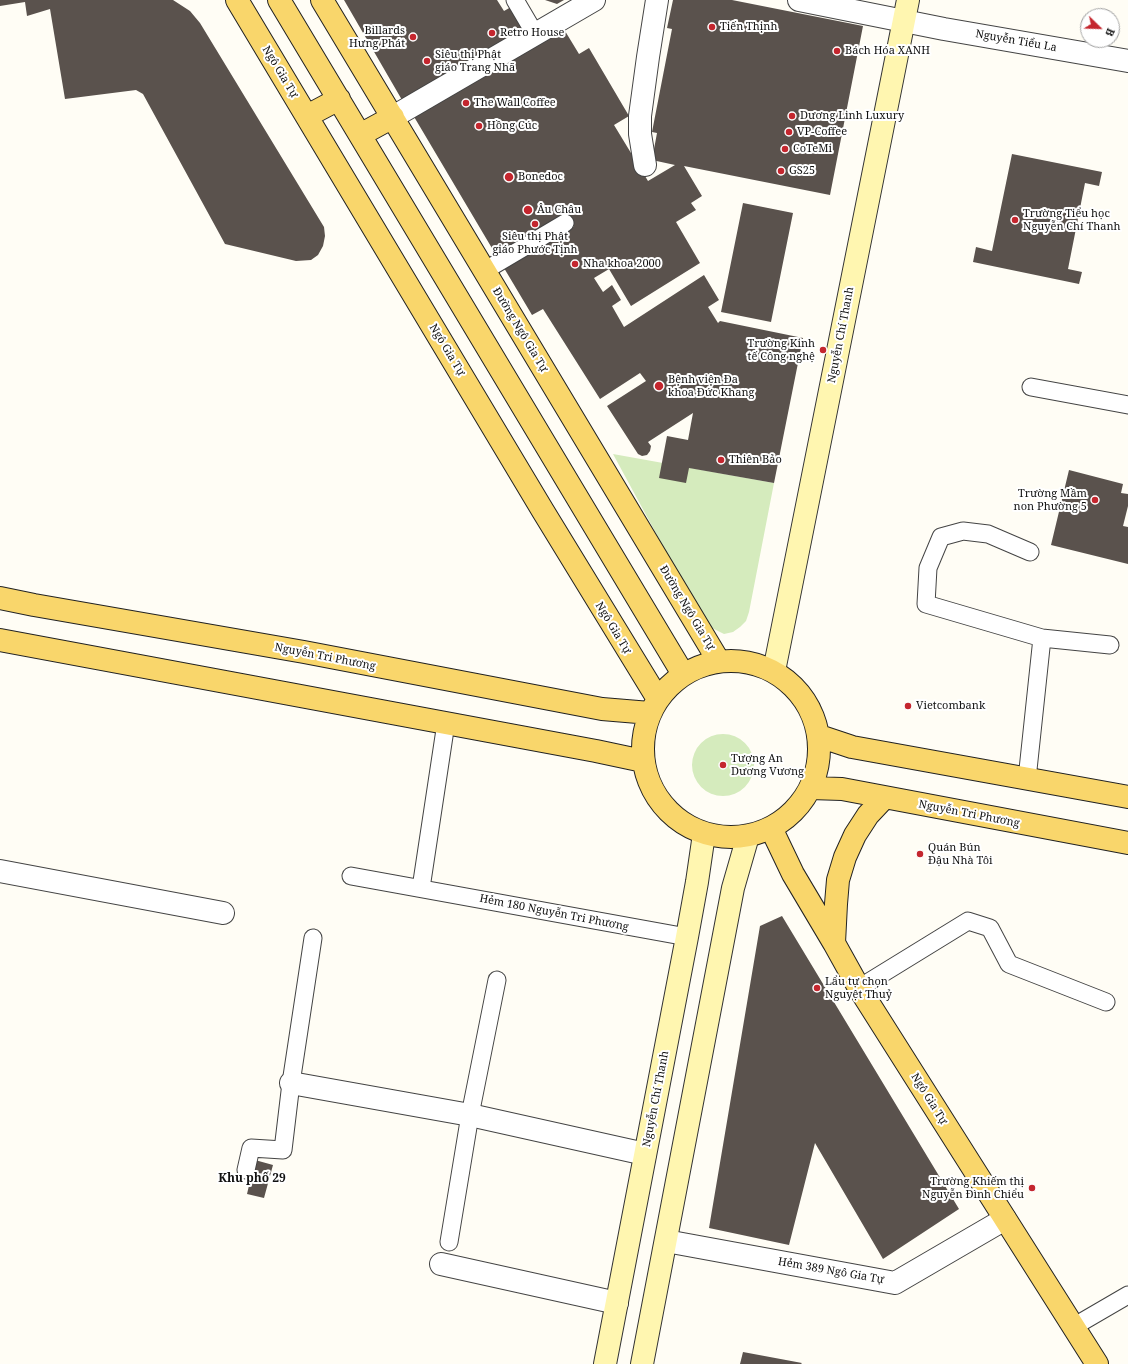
<!DOCTYPE html>
<meta charset="utf-8">
<style>
body{margin:0}
#map{position:relative;width:1128px;height:1364px;overflow:hidden;background:#fffdf5;font-family:"Noto Serif",serif}
canvas{display:block}
.north{position:absolute;left:1080px;top:8px;width:40px;height:40px;box-sizing:border-box;background:#fff;border:1px solid #a0a0a0;border-radius:50%;rotate:113deg;font-size:11px;font-weight:700;line-height:16px;text-align:center;color:#111}
.north::after{content:'';display:block;margin:auto;width:14px;height:18px;background:#c4262e;clip-path:polygon(50% 0,100% 100%,50% 72%,0 100%)}
</style>
<div id="map">
<canvas width="1128" height="1364"></canvas>
<div class="north">B</div>
</div>
<script>
const ctx = document.querySelector('canvas').getContext('2d');
ctx.lineJoin = 'round';
function fillPath(path, color) {
  ctx.fillStyle = color;
  ctx.fill(path, 'evenodd');
}
function poly(rows) {
  const path = new Path2D();
  for (const r of rows) {
    if (r.length === 3) {
      path.moveTo(r[0] + r[2], r[1]);
      path.arc(r[0], r[1], r[2], 0, 2 * Math.PI);
      continue;
    }
    path.moveTo(r[0], r[1]);
    for (let i = 2; i < r.length; i += 2) path.lineTo(r[i], r[i + 1]);
  }
  return path;
}
function stroke(path, color, width, dash) {
  ctx.strokeStyle = color;
  ctx.lineWidth = width;
  ctx.lineCap = dash ? 'butt' : 'round';
  ctx.setLineDash(dash || []);
  ctx.stroke(path);
}
function label(font, color, halo, rows, align = 'center') {
  ctx.font = font + ' "Noto Serif",serif';
  ctx.lineWidth = 4;
  ctx.setLineDash([]);
  ctx.textBaseline = 'middle';
  ctx.strokeStyle = halo;
  ctx.fillStyle = color;
  for (const [text, x, y, turn = 0] of rows) {
    ctx.save();
    ctx.translate(x, y);
    ctx.rotate((+turn || 0) * Math.PI / 180);
    ctx.textAlign = isNaN(turn) ? turn : align;
    if (halo) ctx.strokeText(text, 0, 0);
    ctx.fillText(text, 0, 0);
    ctx.restore();
  }
}
const green = poly([
 [613,454,774,483,749,612,746,621,740,627,733,632,724,634,712,628,703,620],
 [723,765,31]
]);
const building = poly([
 [0,0,173,0,190,11,200,23,324,227,325,236,323,246,318,255,311,260,296,261,225,244,143,94,136,90,65,99,50,9,27,16,25,2,0,6],
 [344,0,497,0,504,11,511,7,523,28,402,100],
 [545,0,564,0,557,4],
 [673,0,732,0,863,26,830,195,684,166,702,196,691,203,696,210,676,222,700,263,631,306,609,269,594,278,603,292,612,285,621,300,612,306,624,327,704,275,719,300,708,307,718,323,720,321,803,338,774,483,689,468,686,483,659,478,667,436,688,440,693,413,648,442,651,446,650,451,647,455,642,456,638,454,607,406,646,381,640,373,600,399,543,309,532,315,504,268,574,226,567,213,496,255,413,115,562,26,579,54,589,48,629,116,614,125,648,181,675,165,652,160,657,133,652,132,672,29,667,28],
 [1012,154,1102,172,1099,186,1085,183,1068,269,1082,272,1079,284,973,262,976,247,992,251],
 [743,203,793,213,771,322,721,312],
 [1069,470,1123,484,1121,493,1128,494,1128,506,1123,526,1128,527,1128,564,1051,545],
 [782,916,959,1209,883,1259,815,1143,789,1245,709,1228,760,926],
 [255,1160,273,1165,264,1198,247,1194],
 [743,1352,802,1363,801,1364,740,1364]
]);
const service = poly([
 [515,0,535,34],
 [484,271,565,223],
 [1031,387,1128,405],
 [1030,552,988,534,963,531,941,537,928,568,926,604,1042,638,1110,645],
 [1027,779,1042,638],
 [351,876,687,937],
 [421,888,446,723],
 [859,988,968,921,990,928,1009,964,1106,1002],
 [246,1170,251,1148,283,1150,291,1083,313,938],
 [449,1242,470,1115,497,980],
 [1073,1327,1128,1295]
]);
const minor = poly([
 [799,0,944,29,1128,61],
 [393,117,594,0],
 [645,165,640,134,640,116,648,57,657,0],
 [0,871,223,913],
 [291,1083,470,1115,645,1154],
 [666,1241,895,1283,1005,1219],
 [441,1264,617,1303]
]);
const secondary = poly([
 [774,671,908,0],
 [605,1364,687,937,697,882,704,834],
 [642,1364,733,888,748,836]
]);
const primary = poly([
 [237,0,543,511,658,699],
 [279,0,683,674],
 [322,0,718,660],
 [307,116,339,99],
 [360,135,393,117],
 [0,598,34,605,304,652,602,709,650,713],
 [0,640,596,751,643,761],
 [731,749,88],
 [819,736,852,747,1128,797],
 [810,788,842,789,1128,843],
 [771,828,793,874,834,943,859,988,1097,1364],
 [834,943,836,904,838,880,845,857,855,835,868,815,884,798]
]);
const markers = [
 [712,27,4,"#c4262e"],
 [492,33,4,"#c4262e"],
 [413,37,4,"#c4262e"],
 [837,51,4,"#c4262e"],
 [427,61,4,"#c4262e"],
 [466,103,4,"#c4262e"],
 [792,116,4,"#c4262e"],
 [479,126,4,"#c4262e"],
 [789,132,4,"#c4262e"],
 [785,149,4,"#c4262e"],
 [781,171,4,"#c4262e"],
 [509,177,5,"#c4262e"],
 [528,210,5,"#c4262e"],
 [1015,220,4,"#c4262e"],
 [535,224,4,"#c4262e"],
 [575,264,4,"#c4262e"],
 [823,350,4,"#c4262e"],
 [659,386,5,"#c4262e"],
 [721,460,4,"#c4262e"],
 [1095,500,4,"#c4262e"],
 [908,706,4,"#c4262e"],
 [723,765,4,"#c4262e"],
 [920,854,4,"#c4262e"],
 [817,988,4,"#c4262e"],
 [1032,1188,4,"#c4262e"]
];
const poiNames = [
 ["Tiến Thịnh",720,27],
 ["Billards",405,31,"right"],
 ["Hưng Phát",405,44,"right"],
 ["Retro House",500,33],
 ["Bách Hóa XANH",845,51],
 ["Siêu thị Phật",435,55],
 ["giáo Trang Nhã",435,68],
 ["The Wall Coffee",474,103],
 ["Dương Linh Luxury",800,116],
 ["Hồng Cúc",487,126],
 ["VP-Coffee",797,132],
 ["CoTeMi",793,149],
 ["GS25",789,171],
 ["Bonedoc",518,177],
 ["Âu Châu",537,210],
 ["Trường Tiểu học",1023,214],
 ["Nguyễn Chí Thanh",1023,227],
 ["Siêu thị Phật",535,237,"center"],
 ["giáo Phước Tịnh",535,250,"center"],
 ["Nha khoa 2000",583,264],
 ["Trường Kinh",815,344,"right"],
 ["tế Công nghệ",815,357,"right"],
 ["Bệnh viện Đa",668,380],
 ["khoa Đức Khang",668,393],
 ["Thiên Bảo",729,460],
 ["Trường Mầm",1087,494,"right"],
 ["non Phường 5",1087,507,"right"],
 ["Vietcombank",916,706],
 ["Tượng An",731,759],
 ["Dương Vương",731,772],
 ["Quán Bún",928,848],
 ["Đậu Nhà Tôi",928,861],
 ["Lẩu tự chọn",825,982],
 ["Nguyệt Thuỷ",825,995],
 ["Trường Khiếm thị",1024,1182,"right"],
 ["Nguyễn Đình Chiểu",1024,1195,"right"]
];
const streetNames = [
 ["Nguyễn Tiểu La",1016,41,10],
 ["Ngô Gia Tự",280,72,59],
 ["Đường Ngô Gia Tự",520,330,59],
 ["Nguyễn Chí Thanh",841,335,-79],
 ["Ngô Gia Tự",447,350,59],
 ["Đường Ngô Gia Tự",687,608,59],
 ["Ngô Gia Tự",613,628,59],
 ["Nguyễn Tri Phương",325,657,11],
 ["Nguyễn Tri Phương",969,814,11],
 ["Hẻm 180 Nguyễn Tri Phương",554,913,11],
 ["Nguyễn Chí Thanh",656,1099,-79],
 ["Ngô Gia Tự",929,1099,58],
 ["Hẻm 389 Ngô Gia Tự",831,1271,10]
];
const neighbourhoodNames = [
 ["Khu phố 29",252,1179]
];
fillPath(green, '#d5ebbd');
fillPath(building, '#5a524d');
stroke(service, '#444', 19);
stroke(minor, '#444', 24);
stroke(secondary, '#333', 24);
stroke(primary, '#222', 24);
stroke(service, '#fff', 17);
stroke(minor, '#fff', 22);
stroke(secondary, '#fff6b0', 22);
stroke(primary, '#f9d66b', 22);
for (const [x, y, r, color] of markers) {
  const dot = new Path2D();
  dot.arc(x, y, r, 0, 2 * Math.PI);
  ctx.fillStyle = color;
  ctx.fill(dot);
  stroke(dot, '#fff', 1.5);
}
label('11px', '#111', '#fff', poiNames, 'left');
label('11px', '#111', '#fff', streetNames);
label('bold 12px', '#111', '#fff', neighbourhoodNames);
</script>
